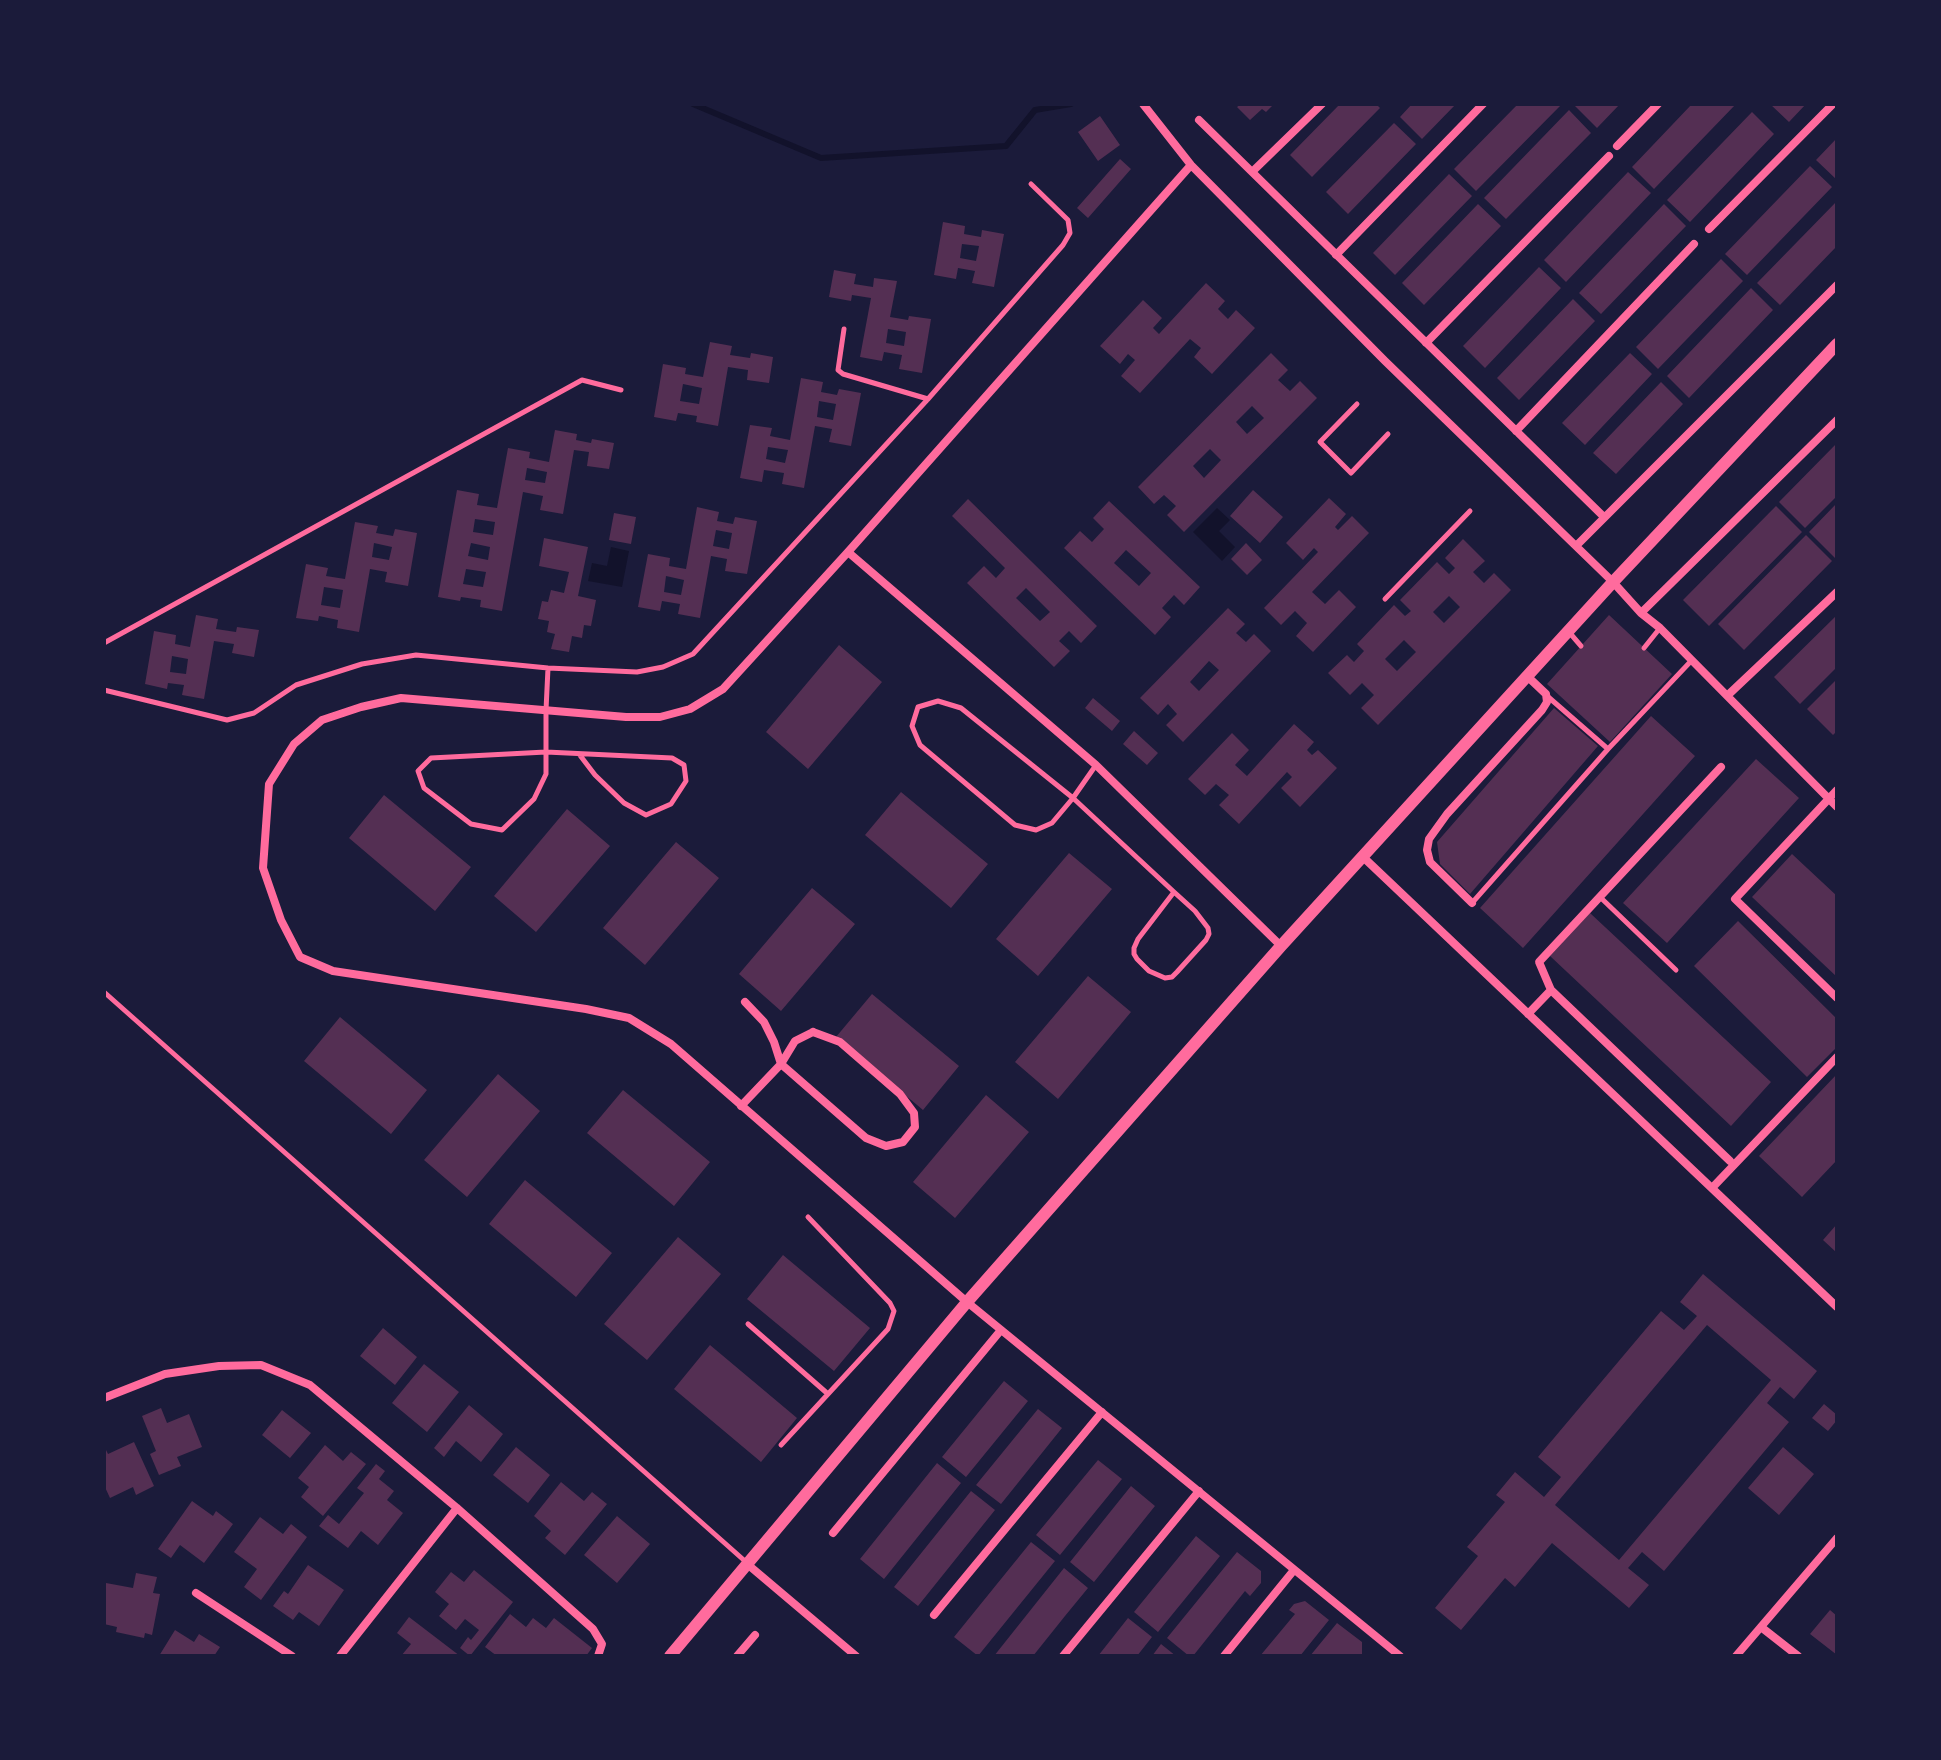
<!DOCTYPE html>
<style>
body{margin:0}
#map{position:relative;width:1941px;height:1760px;overflow:hidden;background:#1b1b3a;font-family:Cabin,sans-serif}
canvas{display:block}
.frame{position:absolute;inset:0;border:106px solid #1b1b3a;pointer-events:none}
</style>
<div id="map">
<canvas width="1941" height="1760"></canvas>
<div class="frame"></div>
</div>
<script>
const ctx = document.querySelector('canvas').getContext('2d');
ctx.lineJoin = 'round';
function fillPath(path, color) {
  ctx.fillStyle = color;
  ctx.fill(path, 'evenodd');
}
function poly(rows) {
  const path = new Path2D();
  for (const r of rows) {
    path.moveTo(r[0], r[1]);
    for (let i = 2; i < r.length; i += 2) path.lineTo(r[i], r[i + 1]);
  }
  return path;
}
function stroke(path, color, width, dash) {
  ctx.strokeStyle = color;
  ctx.lineWidth = width;
  ctx.lineCap = dash ? 'butt' : 'round';
  ctx.setLineDash(dash || []);
  ctx.stroke(path);
}
const water = poly([
 [1217,508,1230,520,1219,531,1235,547,1222,561,1193,532],
 [611,547,629,551,622,587,588,581,592,563,607,566]
]);
const stream = poly([
 [693,104,821,158,1006,146,1035,110,1071,104]
]);
const building = poly([
 [1241,104,1274,104,1266,112,1262,109,1250,120,1237,107],
 [1340,104,1376,104,1380,108,1312,177,1290,155],
 [1412,104,1456,104,1422,139,1400,117],
 [1518,104,1562,104,1476,191,1454,169],
 [1577,104,1620,104,1597,128,1575,106],
 [1692,104,1736,104,1654,189,1632,167],
 [1770,104,1806,104,1789,122],
 [1569,110,1591,133,1506,219,1484,198],
 [1752,112,1774,134,1690,222,1667,200],
 [1100,116,1120,145,1098,161,1078,132],
 [1394,123,1416,144,1348,214,1326,192],
 [1837,138,1837,180,1816,160],
 [1120,159,1131,169,1088,218,1077,208],
 [1810,166,1832,187,1747,275,1725,254],
 [1628,172,1651,193,1566,282,1544,260],
 [1449,174,1472,196,1395,275,1373,253],
 [1837,201,1837,246,1780,305,1757,283],
 [1478,204,1501,226,1424,305,1402,283],
 [1664,204,1686,226,1601,314,1579,293],
 [943,222,965,226,964,234,981,237,982,230,1004,234,994,287,972,283,975,271,958,268,956,279,934,275],
 [962,244,979,246,976,261,960,258],
 [1721,259,1743,281,1658,369,1636,347],
 [1539,267,1561,288,1485,368,1463,346],
 [834,270,856,274,854,284,873,287,874,278,897,281,890,317,908,320,909,316,931,319,922,373,899,369,902,355,884,352,882,361,860,357,871,298,852,295,851,301,829,297],
 [888,329,906,332,904,346,886,343],
 [1206,283,1225,301,1218,309,1228,319,1236,310,1255,328,1212,374,1194,357,1201,348,1190,339,1140,393,1121,376,1135,360,1128,354,1120,364,1100,346,1143,300,1162,318,1153,328,1159,334],
 [1751,288,1773,310,1689,398,1667,376],
 [1573,299,1595,321,1519,400,1497,378],
 [710,342,732,346,730,355,750,358,751,353,773,357,769,383,747,380,748,370,728,367,718,426,696,422,697,416,678,413,676,421,654,417,663,364,686,368,685,374,703,377],
 [683,384,702,388,699,404,680,401],
 [1271,353,1288,370,1278,380,1290,391,1300,381,1317,398,1184,532,1167,515,1176,506,1164,495,1154,504,1138,487],
 [1252,406,1264,418,1247,434,1236,422],
 [1210,449,1221,460,1204,478,1193,466],
 [1630,353,1652,374,1585,445,1562,423],
 [801,378,823,382,821,392,837,395,839,389,861,393,851,446,829,442,832,429,815,426,804,488,782,484,784,473,764,470,762,482,740,478,750,425,772,428,770,436,790,440],
 [819,401,836,404,833,420,817,417],
 [768,447,788,450,785,463,766,459],
 [1661,382,1683,404,1616,474,1593,453],
 [555,430,577,434,576,440,591,443,592,439,614,443,609,469,587,466,589,452,574,450,563,514,540,510,543,496,523,492,502,611,480,607,481,600,461,597,460,601,438,597,457,490,479,494,477,505,497,508,508,448,530,452,529,458,549,462],
 [527,468,547,472,545,483,525,480],
 [475,519,495,522,493,535,473,532],
 [471,543,490,547,488,560,468,556],
 [466,569,486,572,483,587,463,584],
 [1837,443,1837,496,1805,528,1779,502],
 [1253,490,1283,517,1260,543,1230,516],
 [1329,498,1346,514,1335,527,1338,530,1352,516,1369,533,1312,592,1325,604,1339,590,1356,607,1313,652,1296,636,1307,623,1295,611,1281,625,1264,608,1318,552,1314,548,1303,560,1286,543],
 [968,499,1097,626,1081,643,1069,631,1059,641,1070,651,1054,667,967,583,984,566,996,578,1005,568,952,516],
 [1026,588,1050,612,1040,621,1016,598],
 [1109,501,1200,587,1184,605,1174,595,1162,608,1171,617,1155,635,1064,548,1080,531,1092,542,1104,529,1093,518],
 [1126,550,1151,573,1139,586,1114,563],
 [1837,503,1837,556,1835,558,1809,532],
 [1776,506,1802,532,1709,626,1683,600],
 [697,507,719,512,717,521,733,524,735,517,757,521,747,574,725,571,727,559,711,556,700,618,678,614,680,604,662,601,660,611,638,607,648,554,670,558,669,566,686,569],
 [716,530,732,533,729,549,713,546],
 [666,576,684,580,681,595,664,592],
 [614,513,636,517,631,544,609,540],
 [355,522,378,526,376,533,393,536,395,529,417,533,408,586,385,582,387,572,370,569,359,632,337,628,338,620,319,616,318,621,296,618,306,564,328,568,326,576,345,579],
 [374,543,392,547,389,560,372,557],
 [324,587,343,590,340,608,321,605],
 [1806,535,1832,561,1744,650,1718,624],
 [544,538,588,547,578,596,596,600,591,626,584,625,582,638,572,636,569,652,551,649,555,634,547,632,549,621,538,619,542,601,548,602,551,590,564,593,569,572,539,566],
 [1463,539,1485,561,1473,572,1484,583,1494,573,1511,590,1378,725,1361,708,1374,695,1362,683,1350,695,1328,673,1347,655,1354,662,1364,651,1357,644,1394,605,1405,616,1411,611,1400,600,1437,562,1449,574,1455,568,1445,558],
 [1449,596,1460,607,1444,623,1433,612],
 [1404,640,1416,652,1397,671,1385,659],
 [1246,543,1262,560,1247,575,1231,559],
 [1228,608,1245,624,1236,633,1246,642,1254,634,1271,651,1183,742,1166,725,1177,714,1168,704,1158,715,1140,698],
 [1209,661,1219,670,1199,691,1190,682],
 [196,615,218,619,216,629,236,632,237,627,259,630,254,657,232,653,234,644,214,641,204,699,182,695,184,685,168,683,167,689,145,684,154,631,176,635,175,644,190,647],
 [172,656,188,659,186,674,170,672],
 [1609,615,1672,674,1610,742,1547,684],
 [1837,615,1837,667,1800,704,1774,677],
 [839,645,882,682,808,769,766,732],
 [1837,679,1837,731,1833,735,1807,709],
 [1093,698,1120,721,1112,731,1085,708],
 [1554,708,1598,746,1470,894,1440,864,1437,842],
 [1651,716,1695,756,1523,948,1480,908],
 [1294,724,1314,742,1307,750,1312,755,1318,750,1337,768,1300,807,1281,788,1292,777,1287,772,1239,824,1219,805,1229,795,1216,784,1205,795,1188,779,1232,733,1249,750,1235,765,1247,776],
 [1134,731,1158,753,1147,765,1123,744],
 [1756,759,1799,798,1667,943,1623,903],
 [901,792,988,864,951,908,865,835],
 [384,795,471,867,435,911,349,838],
 [567,809,610,846,536,932,494,896],
 [676,842,719,878,645,965,603,928],
 [1069,853,1112,889,1038,976,996,939],
 [1792,854,1837,896,1837,977,1752,897],
 [812,888,855,924,781,1011,739,974],
 [1590,913,1771,1082,1731,1126,1550,956],
 [1738,921,1837,1019,1837,1047,1807,1077,1694,966],
 [1088,976,1131,1012,1058,1099,1015,1062],
 [872,994,959,1066,923,1110,836,1037],
 [340,1017,427,1090,391,1134,304,1061],
 [498,1074,540,1111,467,1197,424,1160],
 [1837,1074,1837,1160,1802,1197,1759,1156],
 [623,1090,710,1162,674,1206,587,1133],
 [986,1095,1029,1132,955,1218,913,1182],
 [525,1180,612,1253,576,1297,489,1224],
 [1837,1224,1837,1253,1823,1240],
 [678,1237,721,1274,647,1360,604,1324],
 [783,1255,870,1328,834,1371,747,1299],
 [1703,1274,1817,1371,1794,1399,1780,1387,1767,1403,1789,1422,1664,1571,1642,1552,1628,1568,1649,1585,1629,1608,1552,1543,1515,1587,1505,1578,1461,1630,1435,1608,1478,1556,1467,1547,1505,1502,1496,1495,1515,1472,1544,1497,1561,1477,1538,1457,1661,1311,1684,1330,1697,1316,1680,1302],
 [1707,1325,1771,1380,1619,1560,1555,1505],
 [383,1328,417,1357,395,1385,360,1356],
 [710,1345,797,1418,761,1462,674,1389],
 [424,1364,459,1392,427,1432,392,1403],
 [1004,1381,1028,1401,966,1477,942,1457],
 [1824,1404,1837,1415,1837,1420,1828,1431,1812,1418],
 [469,1405,503,1434,481,1462,456,1441,444,1457,434,1448],
 [161,1408,167,1423,189,1414,202,1447,177,1457,181,1466,159,1475,150,1454,156,1451,142,1416],
 [1038,1409,1062,1428,1001,1504,976,1485],
 [282,1410,311,1433,290,1458,262,1435],
 [134,1442,154,1486,136,1495,133,1487,110,1498,104,1485,104,1446,108,1454],
 [325,1445,343,1461,351,1452,366,1464,323,1516,301,1497,309,1487,298,1478],
 [516,1447,550,1475,528,1503,493,1475],
 [1783,1447,1814,1474,1779,1515,1748,1488],
 [1098,1460,1122,1479,1060,1555,1036,1535],
 [937,1463,961,1483,884,1579,860,1559],
 [376,1464,385,1471,379,1479,394,1491,387,1500,403,1513,378,1545,361,1531,348,1548,319,1526,328,1515,339,1524,364,1493,357,1488],
 [561,1482,584,1501,592,1492,607,1504,565,1555,545,1538,551,1531,534,1516],
 [1131,1486,1155,1506,1094,1582,1070,1562],
 [971,1491,995,1510,918,1606,894,1587],
 [192,1501,213,1516,216,1511,233,1524,204,1563,180,1545,171,1558,158,1549],
 [617,1516,650,1544,617,1583,584,1555],
 [260,1517,283,1534,291,1524,307,1537,261,1600,244,1587,257,1569,234,1552],
 [1196,1536,1220,1556,1158,1632,1134,1612],
 [1031,1542,1055,1561,978,1656,954,1637],
 [1237,1552,1261,1571,1261,1583,1250,1596,1245,1591,1193,1656,1189,1656,1167,1638],
 [308,1565,344,1590,319,1626,299,1612,293,1620,273,1606,284,1591,288,1594],
 [1064,1568,1088,1588,1065,1616,1033,1656,994,1656],
 [474,1570,513,1602,470,1656,460,1648,468,1637,471,1640,479,1630,465,1619,456,1630,439,1616,449,1604,435,1592,451,1572,464,1582],
 [136,1573,157,1577,153,1593,160,1594,152,1635,145,1633,144,1638,116,1632,117,1627,104,1624,104,1592,106,1583,133,1588],
 [1305,1601,1329,1620,1300,1656,1260,1656,1295,1614,1289,1610,1294,1604],
 [1830,1610,1837,1616,1837,1655,1810,1634],
 [510,1614,526,1627,533,1618,546,1628,554,1618,592,1648,586,1656,497,1656,485,1647],
 [409,1617,460,1656,401,1656,411,1644,397,1633],
 [1128,1618,1152,1637,1137,1656,1098,1656],
 [1337,1623,1362,1642,1362,1656,1310,1656],
 [175,1630,194,1642,199,1634,220,1647,214,1656,159,1656],
 [1161,1644,1176,1656,1152,1656]
]);
const service = poly([
 [844,329,838,370,843,374,928,399],
 [1357,404,1320,442,1351,473,1388,434],
 [1385,599,1470,511],
 [1569,632,1581,646],
 [104,643,582,380,621,390],
 [1644,648,1660,628],
 [548,668,546,710,546,774,534,799,502,830,471,824,424,788,418,771,431,758,546,752,672,758,684,765,686,781,671,804,646,815,624,803,595,775,579,754],
 [104,690,227,720,254,713,296,685,362,664,416,655,548,668,637,672,663,667,693,654,928,399,1063,245,1070,233,1068,220,1031,184],
 [1546,695,1608,749],
 [1096,765,1073,798,1052,823,1036,830,1015,825,920,745,912,726,918,707,938,701,961,708,1073,798,1174,892,1195,911,1208,928,1209,934,1206,940,1177,972,1172,977,1165,978,1149,971,1137,959,1134,954,1134,948,1138,939,1174,892],
 [1600,897,1676,970],
 [1472,903,1608,749,1692,660],
 [104,992,746,1562],
 [748,1324,828,1394],
 [781,1445,888,1329,894,1311,890,1303,808,1217]
]);
const minor = poly([
 [1143,104,1191,165,1385,361,1613,582,1641,613,1660,628,1837,807],
 [1199,120,1604,517],
 [1617,146,1658,104],
 [1191,165,848,552,723,689,690,709,660,717,626,717,401,698,361,707,322,720,294,744,269,784,263,868,281,920,300,957,333,971,586,1009,629,1018,671,1044,967,1302,1400,1656],
 [1253,171,1322,104],
 [1709,229,1833,104],
 [1336,255,1483,104],
 [1426,343,1609,156],
 [1516,431,1694,244],
 [1576,546,1837,285],
 [848,552,1096,765,1281,946],
 [1641,613,1837,420],
 [1728,695,1837,592],
 [1837,790,1735,899,1837,998],
 [1362,856,1837,1307],
 [1472,903,1430,862,1427,850,1429,839,1447,814,1542,710,1547,702,1546,694,1527,676],
 [1551,990,1539,962,1721,767],
 [1528,1014,1551,990,1730,1161],
 [813,1032,840,1042,900,1094,914,1113,915,1127,903,1142,886,1146,866,1138,781,1064,795,1041,813,1032],
 [741,1106,781,1064,774,1042,764,1022,745,1002],
 [1712,1188,1837,1057],
 [104,1398,165,1374,219,1366,261,1365,310,1385,457,1508,593,1629,602,1644,598,1656],
 [833,1533,1001,1330],
 [746,1563,856,1656],
 [196,1593,292,1656],
 [934,1615,1102,1412],
 [1761,1627,1798,1656],
 [340,1656,457,1508],
 [737,1656,755,1635],
 [1063,1656,1199,1491],
 [1224,1656,1294,1570],
 [1736,1656,1837,1538]
]);
const tertiary = poly([
 [670,1656,967,1302,1281,946,1613,582,1837,344]
]);
fillPath(water, '#12122b');
stroke(stream, '#12122b', 6);
fillPath(building, '#542f53');
stroke(service, '#ff6b9d', 5);
stroke(minor, '#ff6b9d', 8);
stroke(tertiary, '#ff6b9d', 12);
</script>
